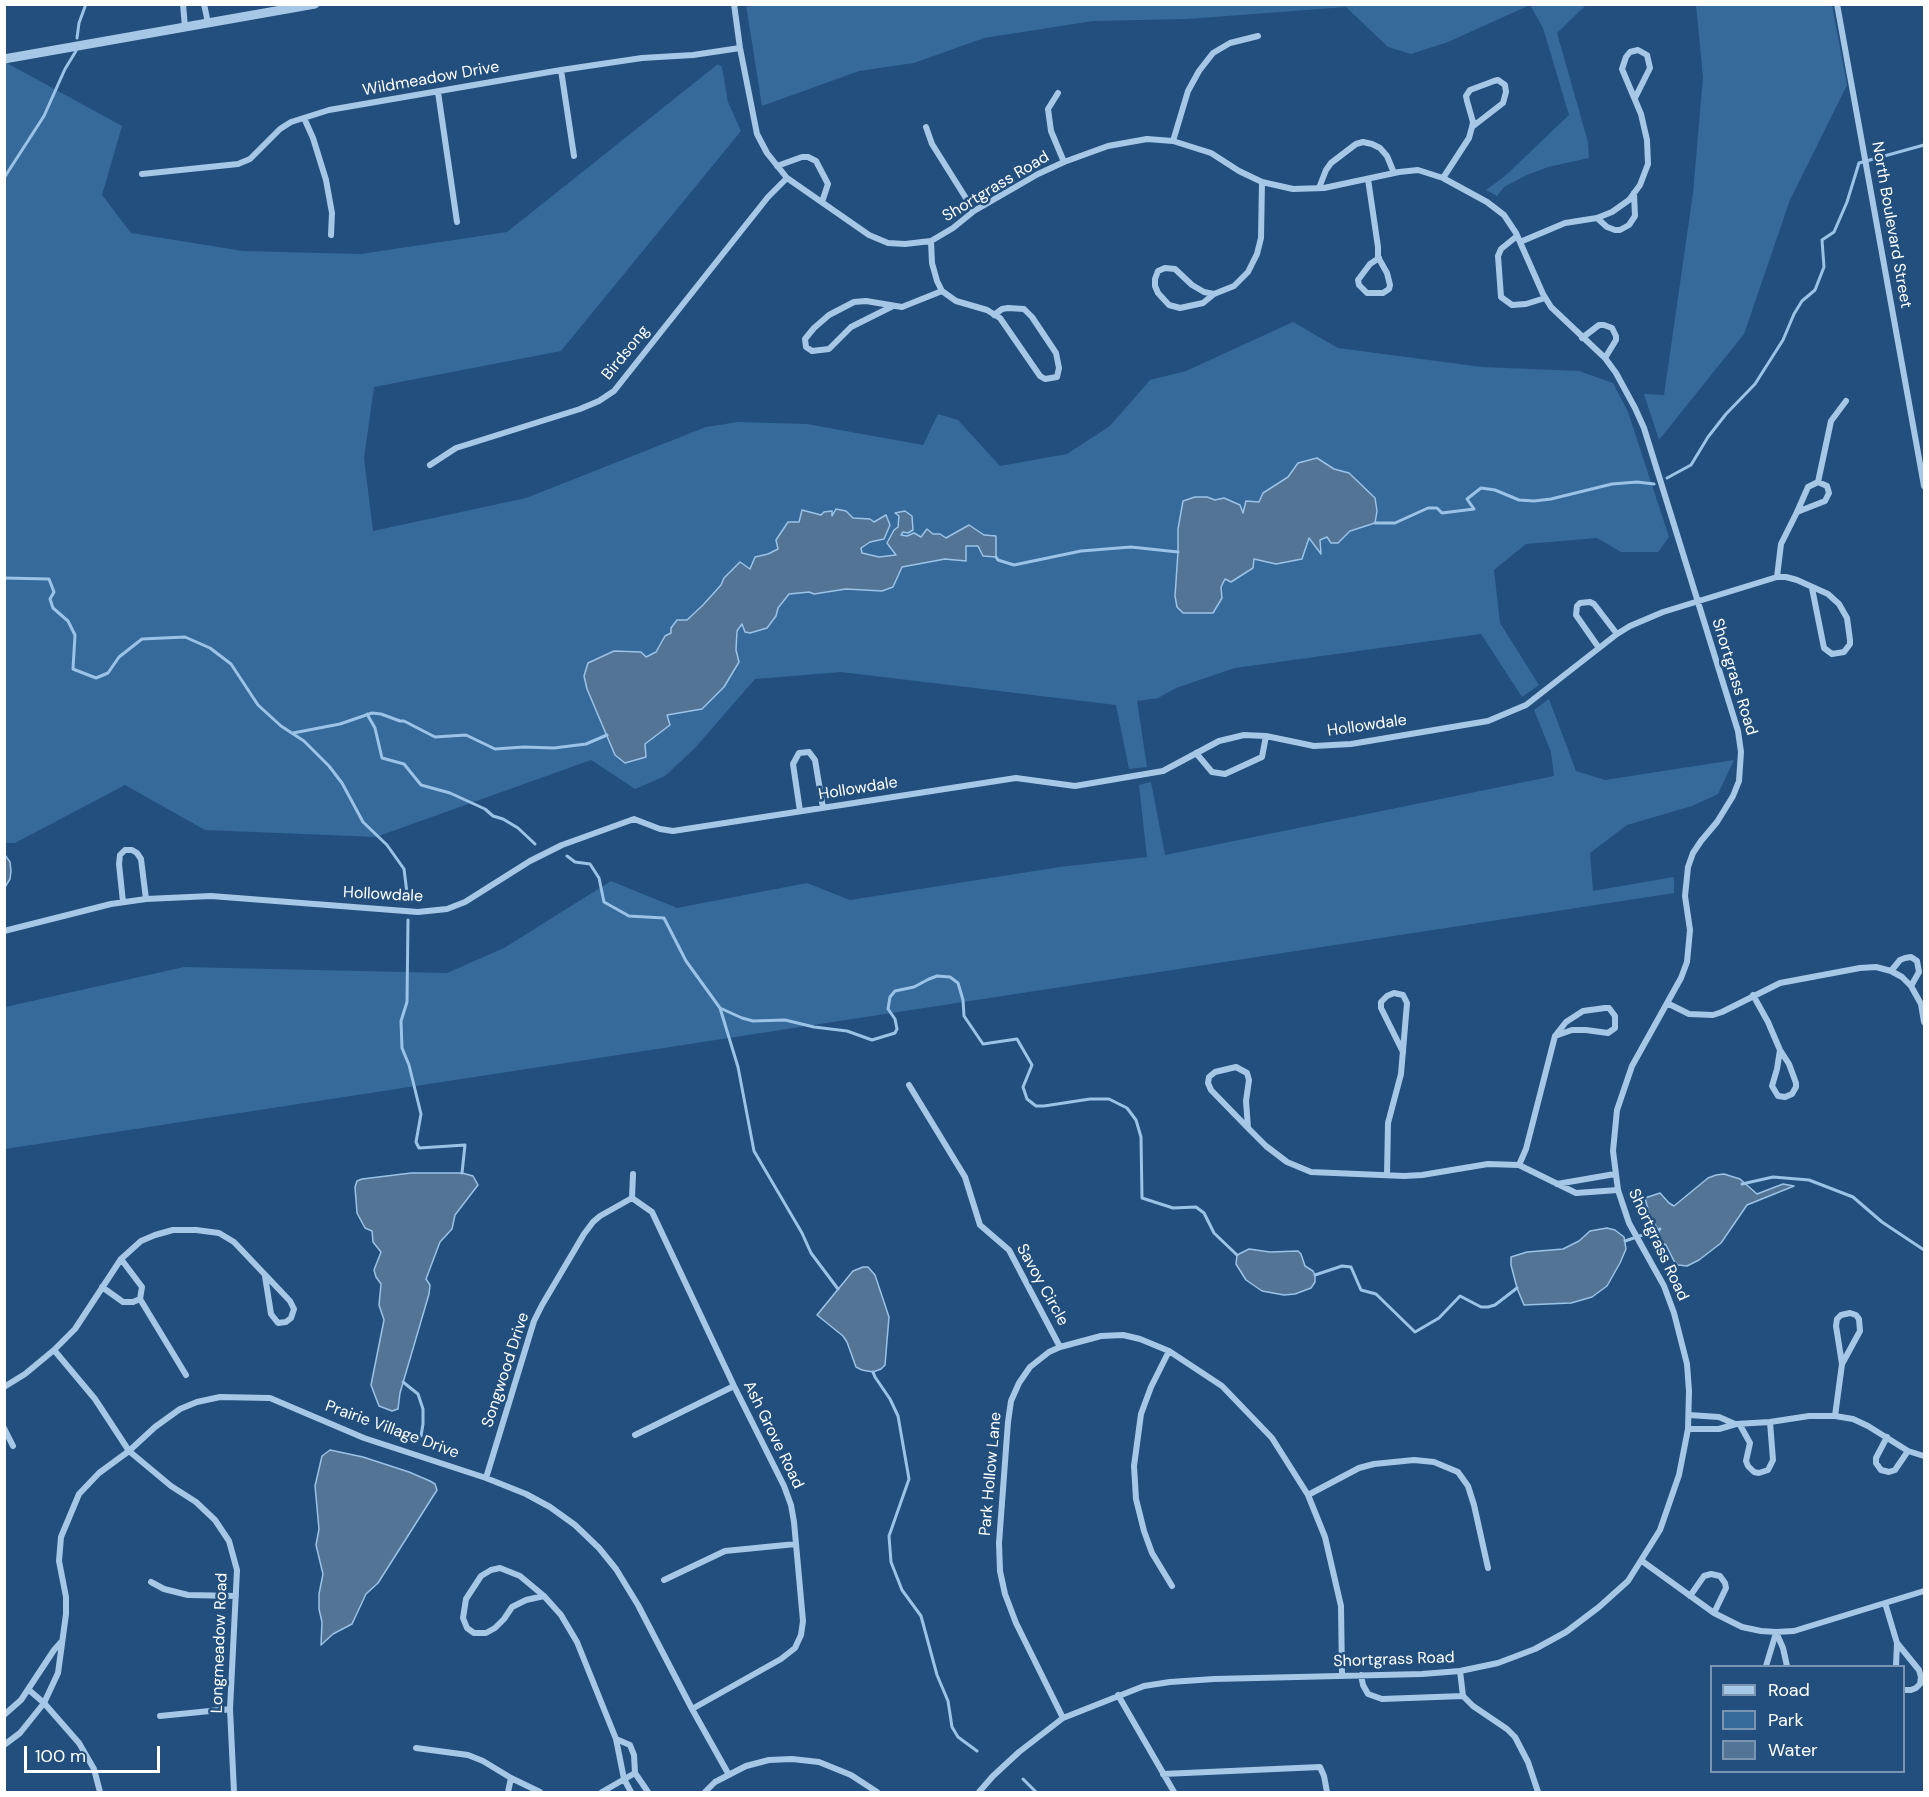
<!DOCTYPE html>
<style>
body{margin:0}
#map{position:relative;width:1929px;height:1797px;overflow:hidden;background:#224f7d;font-family:"DM Sans",sans-serif}
canvas{display:block}
.frame{position:absolute;inset:0;border:6px solid #fff;pointer-events:none}
.legend{position:absolute;left:1710px;top:1665px;width:195px;height:108px;box-sizing:border-box;background:#224f7d;border:2px solid #7a95b1;margin:0;padding:8px 10px;list-style:none;font-size:18px;color:#fff}
.legend li{display:flex;align-items:center;gap:12px;height:30px}
.legend b{width:30px;border:2px solid #7a95b1}
.scale{position:absolute;left:24px;top:1746px;width:136px;height:27px;box-sizing:border-box;border:3px solid #fff;border-top:0;padding-left:8px;font-size:18px;line-height:21px;white-space:nowrap;color:#fff;-webkit-text-stroke:4px #224f7d;paint-order:stroke}
</style>
<div id="map">
<canvas width="1929" height="1797"></canvas>
<div class="frame"></div>
<ul class="legend">
<li><b style="height:8px;background:#a7c7e6"></b>Road</li>
<li><b style="height:16px;background:#366a9b"></b>Park</li>
<li><b style="height:16px;background:#547495"></b>Water</li>
</ul>
<div class="scale">100 m</div>
</div>
<script>
const ctx = document.querySelector('canvas').getContext('2d');
ctx.lineJoin = 'round';
function fillPath(path, color) {
  ctx.fillStyle = color;
  ctx.fill(path, 'evenodd');
}
function poly(rows) {
  const path = new Path2D();
  for (const r of rows) {
    path.moveTo(r[0], r[1]);
    for (let i = 2; i < r.length; i += 2) path.lineTo(r[i], r[i + 1]);
  }
  return path;
}
function stroke(path, color, width, dash) {
  ctx.strokeStyle = color;
  ctx.lineWidth = width;
  ctx.lineCap = dash ? 'butt' : 'round';
  ctx.setLineDash(dash || []);
  ctx.stroke(path);
}
function label(font, color, halo, rows, align = 'center') {
  ctx.font = font + ' "DM Sans",sans-serif';
  ctx.lineWidth = 5;
  ctx.setLineDash([]);
  ctx.textBaseline = 'middle';
  ctx.strokeStyle = halo;
  ctx.fillStyle = color;
  for (const [text, x, y, turn = 0] of rows) {
    ctx.save();
    ctx.translate(x, y);
    ctx.rotate((+turn || 0) * Math.PI / 180);
    ctx.textAlign = isNaN(turn) ? turn : align;
    if (halo) ctx.strokeText(text, 0, 0);
    ctx.fillText(text, 0, 0);
    ctx.restore();
  }
}
const green = poly([
 [746,5,1591,5,1585,6,1557,33,1588,142,1589,158,1548,167,1527,175,1504,187,1497,196,1486,190,1505,176,1569,115,1543,28,1530,5,1448,42,1411,54,1388,47,1346,7,1187,19,1093,21,984,38,914,63,859,71,762,106],
 [1696,5,1832,5,1847,85,1790,200,1744,334,1659,440,1644,394,1664,395,1693,193,1703,77],
 [5,62,122,126,102,195,131,233,243,251,361,254,507,232,718,64,722,67,728,102,741,131,561,351,374,387,364,458,373,531,526,498,706,427,738,422,807,424,923,445,938,414,958,420,1000,466,1067,454,1110,426,1150,380,1186,371,1293,322,1338,348,1482,367,1579,371,1613,383,1628,412,1669,537,1658,552,1621,552,1597,538,1526,544,1494,570,1500,623,1539,685,1522,697,1481,634,1235,668,1176,688,1158,698,1137,701,1147,767,1129,769,1116,705,841,672,755,679,695,748,665,776,635,789,591,760,376,837,205,830,125,785,15,843,5,843],
 [1549,699,1576,771,1605,780,1734,760,1718,794,1692,806,1627,825,1590,853,1593,891,1674,877,1674,893,5,1149,5,1007,184,967,447,973,504,948,611,881,677,908,807,883,850,900,1060,867,1147,857,1139,785,1151,782,1165,855,1554,776,1551,752,1534,710]
]);
const water = poly([
 [1317,458,1334,469,1349,473,1375,498,1377,511,1375,523,1350,531,1338,543,1331,543,1327,537,1320,540,1321,554,1309,538,1302,559,1276,564,1254,559,1253,568,1231,582,1225,579,1221,587,1222,598,1213,613,1183,613,1177,607,1175,596,1178,552,1178,529,1183,501,1195,497,1207,497,1215,500,1224,498,1240,505,1243,513,1246,501,1259,502,1263,493,1288,477,1298,463,1317,458],
 [836,509,846,511,853,518,870,519,874,522,886,515,890,525,884,539,870,542,861,548,862,553,879,557,896,555,887,543,894,530,898,527,899,516,895,513,905,511,912,516,913,530,908,533,903,532,901,535,907,536,914,533,921,537,927,529,933,534,940,534,946,538,969,525,984,535,996,536,996,557,983,556,978,546,966,546,966,561,945,559,902,567,893,587,882,591,846,589,814,594,809,592,789,594,778,608,776,616,767,628,750,633,745,632,742,624,737,631,736,650,739,662,724,687,702,709,667,715,670,725,645,744,646,757,625,763,615,755,587,689,584,676,588,663,614,651,641,652,646,657,656,652,665,636,671,633,671,628,677,620,687,620,703,605,721,585,724,578,740,562,750,569,755,557,768,554,778,549,776,540,788,522,799,522,802,510,821,515,824,512,832,511,832,516,836,509],
 [5,855,10,862,11,871,10,879,5,887,5,855],
 [411,1173,462,1173,473,1176,478,1185,455,1215,452,1229,440,1242,426,1279,430,1285,429,1294,400,1393,398,1409,392,1411,379,1406,371,1385,384,1320,379,1305,381,1284,376,1277,374,1270,381,1252,373,1242,372,1231,365,1228,357,1213,355,1187,357,1181,362,1179,411,1173],
 [1724,1174,1740,1179,1757,1194,1783,1184,1794,1186,1747,1205,1721,1243,1699,1260,1687,1266,1678,1265,1674,1261,1666,1245,1662,1243,1657,1237,1659,1231,1650,1217,1645,1198,1660,1193,1669,1203,1674,1206,1708,1178,1716,1175,1724,1174],
 [1607,1228,1615,1230,1624,1237,1626,1249,1620,1263,1607,1286,1592,1297,1571,1303,1524,1305,1517,1288,1511,1265,1511,1257,1527,1252,1563,1249,1579,1241,1590,1231,1607,1228],
 [1249,1249,1270,1252,1298,1251,1301,1254,1305,1266,1313,1271,1315,1275,1315,1282,1311,1288,1295,1294,1284,1295,1262,1291,1246,1280,1236,1264,1237,1255,1249,1249],
 [863,1267,868,1267,875,1275,889,1317,885,1365,881,1369,873,1372,862,1370,856,1367,847,1342,843,1336,817,1315,853,1271,863,1267],
 [330,1450,363,1457,409,1472,430,1481,435,1484,437,1490,378,1583,366,1594,352,1624,333,1634,321,1645,322,1622,319,1609,319,1594,323,1574,316,1545,319,1529,315,1486,322,1456,330,1450]
]);
const stream = poly([
 [77,38,79,23,86,4],
 [4,178,44,116,65,69,76,51],
 [1667,478,1691,465,1708,437,1726,414,1755,384,1783,340,1794,314,1802,301,1815,290,1824,267,1822,240,1834,232,1847,202,1859,163,1924,145],
 [1375,523,1395,523,1428,508,1437,508,1442,513,1474,509,1467,499,1481,488,1495,490,1519,500,1534,501,1551,499,1612,484,1637,482,1654,484],
 [996,557,998,560,1014,565,1081,551,1131,547,1178,552],
 [4,578,49,579,54,592,50,599,53,608,68,621,75,635,73,669,96,678,108,673,119,657,142,639,185,637,210,648,231,664,258,705,281,726,304,741,329,766,342,783,363,822,387,845,404,869,408,901],
 [367,714,375,728,382,758,404,764,421,785,450,793,485,809,493,816,503,819,518,828,535,844],
 [293,733,340,724,372,713,381,714,400,721,404,721,435,737,466,735,495,749,524,747,554,748,586,744,607,735],
 [567,856,575,862,590,864,599,878,604,902,629,916,664,918,686,961,720,1008,738,1067,754,1151,802,1233,811,1253,838,1289],
 [408,920,407,1002,401,1021,402,1048,409,1065,421,1114,416,1142,419,1148,465,1145,462,1173],
 [720,1008,742,1018,753,1021,785,1020,814,1027,847,1031,872,1040,895,1033,897,1029,895,1019,888,1009,890,997,895,991,914,987,929,979,937,976,950,977,958,983,963,1000,964,1016,983,1044,1017,1039,1032,1065,1023,1087,1027,1099,1036,1106,1044,1106,1090,1099,1109,1099,1127,1108,1136,1120,1141,1137,1142,1198,1173,1208,1196,1207,1204,1213,1214,1233,1237,1255],
 [1742,1184,1773,1177,1809,1180,1853,1197,1882,1222,1924,1250],
 [1625,1241,1660,1229],
 [1315,1275,1342,1266,1351,1267,1361,1290,1376,1294,1415,1332,1439,1318,1460,1296,1481,1307,1488,1307,1495,1305,1517,1288],
 [873,1372,875,1377,890,1399,898,1416,909,1479,889,1536,891,1562,902,1590,921,1616,937,1675,948,1701,952,1727,958,1737,977,1751],
 [403,1382,418,1394,423,1409,423,1424,421,1436],
 [1023,1779,1036,1792]
]);
const minor = poly([
 [183,4,185,27],
 [204,4,208,23],
 [734,4,740,48,757,134,767,153,787,178,869,235,888,243,905,244,931,241,953,228,974,211,1038,174,1064,162,1108,146,1147,139,1173,141,1211,153,1239,171,1262,182,1293,189,1324,188,1399,172,1418,170,1443,178,1487,202,1504,215,1516,233,1543,294,1551,307,1605,358,1616,373,1635,408,1644,428,1738,731,1741,752,1739,781,1733,796,1717,822,1701,841,1693,853,1688,867,1685,896,1690,930,1687,962,1681,978,1632,1066,1617,1110,1613,1151,1618,1190,1629,1223,1664,1286,1674,1313,1687,1364,1689,1391,1688,1429,1679,1475,1660,1530,1628,1581,1599,1607,1566,1632,1535,1649,1498,1663,1460,1671,1422,1674,1214,1679,1170,1682,1144,1686,1063,1718,1019,1752,993,1776,979,1792],
 [1837,4,1924,486],
 [561,70,574,156],
 [438,92,457,222],
 [1058,93,1048,109,1051,131,1064,162],
 [304,118,313,138,326,180,332,213,331,235],
 [926,127,932,144,974,211],
 [1173,141,1188,91,1199,71,1213,53,1230,43,1258,36],
 [777,166,802,157,808,157,816,161,828,184,822,202],
 [142,174,238,164,250,159,280,129,291,122,329,110,561,70,642,58,693,55,740,48],
 [1443,178,1469,138,1472,127,1473,122,1467,101,1466,96,1470,90,1494,81,1498,80,1505,85,1506,92,1503,103,1472,127],
 [1368,179,1378,247,1378,257,1387,273,1390,285,1389,289,1383,293,1367,293,1359,285,1358,280,1370,264,1379,258],
 [1319,188,1326,170,1331,163,1356,144,1363,142,1372,144,1380,148,1387,156,1394,173],
 [1597,218,1607,227,1615,230,1620,230,1629,225,1635,216,1634,193],
 [1517,236,1501,249,1498,256,1501,297,1512,305,1526,304,1545,298],
 [931,241,932,263,937,281,942,291,956,301,987,310,1000,318,1040,376,1045,379,1057,377,1059,368,1056,353,1032,317,1024,309,1008,308,1002,309,994,315],
 [1520,242,1565,223,1597,218,1612,212,1629,200,1640,185,1648,164,1647,140,1641,114,1622,69,1626,57,1630,52,1638,50,1647,55,1650,68,1635,98],
 [1214,294,1204,292,1192,285,1175,269,1165,268,1158,271,1155,279,1155,286,1158,293,1169,305,1180,308,1203,303,1214,294,1234,286,1248,272,1257,254,1261,238,1262,182],
 [893,306,851,327,829,349,812,351,806,347,805,339,814,328,829,315,854,302,866,301,902,307,942,291],
 [1582,338,1599,325,1604,325,1612,328,1616,336,1616,340,1605,358],
 [430,465,456,448,580,409,599,401,614,391,768,197,787,178],
 [1818,482,1831,421,1846,401],
 [1777,577,1781,544,1797,512,1808,487,1818,482,1827,486,1829,493,1825,501,1797,512],
 [1599,648,1576,615,1577,606,1580,603,1590,602,1594,604,1617,634],
 [1196,753,1212,772,1225,774,1262,757,1266,736],
 [800,811,793,764,799,753,809,752,815,760,823,808],
 [123,902,119,864,120,855,125,850,132,850,137,853,141,859,146,899],
 [4,931,111,904,146,899,211,896,418,912,447,909,465,902,530,861,562,845,634,819,660,829,673,831,1016,778,1075,786,1163,771,1219,741,1244,735,1266,736,1314,746,1351,744,1488,721,1526,705,1617,634,1630,626,1663,612,1777,577,1786,577,1797,580,1828,594,1839,604,1847,618,1850,640,1850,644,1844,652,1832,654,1824,648,1812,588],
 [1891,971,1900,960,1905,958,1911,957,1917,961,1919,972,1911,986],
 [1753,995,1768,1022,1780,1050,1789,1064,1796,1083,1796,1087,1792,1094,1785,1097,1778,1096,1772,1086,1777,1069,1780,1050],
 [1667,1003,1689,1014,1713,1015,1722,1012,1780,983,1860,968,1876,967,1891,971,1902,977,1911,986,1921,1004,1924,1022],
 [909,1085,965,1177,980,1225,1009,1250,1060,1347],
 [1248,1128,1211,1090,1208,1083,1209,1077,1215,1072,1236,1067,1247,1073,1249,1080,1246,1101,1248,1128,1266,1146,1287,1162,1311,1172,1404,1176,1422,1175,1488,1164,1519,1165,1576,1193,1618,1190],
 [1519,1165,1526,1149,1555,1036,1566,1022,1583,1011,1605,1008,1609,1008,1615,1016,1615,1028,1608,1033,1586,1030,1572,1030,1555,1036],
 [633,1174,632,1198,652,1212,734,1386,784,1486,791,1505,794,1522,803,1621,801,1635,795,1648,781,1659,692,1709],
 [1387,1175,1388,1123,1401,1074,1407,1003,1403,995,1394,993,1387,996,1381,1002,1381,1008,1403,1052],
 [1557,1184,1615,1174],
 [121,1259,142,1287,140,1299,186,1375],
 [102,1287,123,1302,133,1302,140,1299],
 [54,1350,95,1399,129,1451,171,1486,196,1502,215,1520,229,1541,237,1570,230,1709,234,1792],
 [1169,1351,1151,1387,1141,1414,1134,1466,1136,1499,1144,1531,1152,1553,1172,1586],
 [4,1387,25,1374,54,1350,75,1329,121,1259,141,1241,155,1235,173,1230,196,1230,219,1233,234,1242,290,1301,294,1309,291,1318,286,1322,278,1323,271,1314,265,1276],
 [1689,1415,1719,1417,1735,1424],
 [1835,1416,1842,1364,1836,1326,1837,1319,1841,1315,1850,1313,1856,1315,1859,1319,1860,1331,1842,1364],
 [1740,1425,1750,1443,1746,1461,1748,1466,1754,1472,1759,1473,1768,1470,1773,1460,1770,1422],
 [4,1428,13,1446],
 [1688,1429,1719,1429,1736,1424,1770,1422,1809,1416,1835,1416,1853,1419,1868,1426,1908,1451,1924,1456],
 [635,1435,734,1386],
 [1887,1437,1876,1458,1876,1463,1881,1470,1889,1472,1895,1470,1908,1451],
 [486,1478,534,1321,542,1305,584,1234,593,1222,600,1216,632,1198],
 [1308,1495,1359,1468,1374,1464,1414,1460,1434,1462,1458,1472,1468,1486,1474,1505,1488,1568],
 [1642,1561,1714,1613,1742,1627,1761,1631,1776,1632,1794,1631,1924,1591],
 [664,1580,725,1551,796,1544],
 [151,1582,164,1589,188,1595,236,1596],
 [544,1596,526,1600,512,1607,504,1619,495,1628,486,1633,474,1633,467,1628,463,1618,466,1599,481,1576,491,1570,500,1568,520,1576,544,1596,561,1615,577,1642,616,1739,624,1779,631,1792],
 [1690,1596,1704,1576,1711,1574,1720,1576,1725,1583,1726,1588,1714,1613],
 [1885,1603,1897,1643,1919,1670,1921,1677,1920,1684,1916,1688,1911,1690,1904,1690],
 [1776,1632,1783,1648,1787,1666],
 [1766,1666,1776,1633],
 [1896,1666,1897,1643],
 [1460,1671,1463,1696,1473,1706,1507,1729,1515,1737,1528,1762,1538,1792],
 [1361,1675,1363,1685,1368,1694,1382,1699,1463,1696],
 [29,1690,44,1703,79,1743,94,1769,100,1792],
 [1118,1695,1174,1792],
 [4,1715,21,1700,54,1650,62,1641],
 [160,1716,230,1709],
 [1063,1718,1016,1623,1005,1594,1000,1571,999,1543,1008,1422,1011,1401,1019,1383,1030,1367,1049,1352,1060,1347,1101,1336,1123,1335,1140,1339,1169,1351,1222,1386,1272,1438,1308,1495,1325,1537,1341,1606,1342,1675],
 [616,1739,630,1745,634,1755,635,1773,648,1792],
 [4,1745,20,1733,44,1703,58,1673,66,1614,66,1597,59,1561,61,1537,79,1494,99,1473,129,1451,155,1427,180,1409,197,1402,220,1397,270,1398,364,1438,486,1478,526,1494,550,1507,575,1525,599,1548,616,1569,638,1605,692,1709,729,1775],
 [416,1748,468,1755,483,1761,511,1778,540,1792],
 [1163,1774,1320,1767,1324,1776,1327,1792],
 [508,1792,511,1778],
 [602,1792,635,1773],
 [705,1792,715,1782,746,1766,769,1760,792,1759,819,1762,851,1775,877,1792]
]);
const tertiary = poly([
 [4,59,315,4]
]);
const streetNames = [
 ["Wildmeadow Drive",431,79,-10],
 ["Shortgrass Road",996,187,-31],
 ["North Boulevard Street",1891,225,80],
 ["Birdsong",626,353,-51],
 ["Shortgrass Road",1734,677,73],
 ["Hollowdale",1367,726,-8],
 ["Hollowdale",858,789,-9],
 ["Hollowdale",383,895,3],
 ["Shortgrass Road",1658,1245,65],
 ["Savoy Circle",1042,1285,61],
 ["Songwood Drive",506,1370,-72],
 ["Prairie Village Drive",392,1430,20],
 ["Ash Grove Road",773,1435,64],
 ["Park Hollow Lane",991,1474,-85],
 ["Longmeadow Road",220,1643,-88],
 ["Shortgrass Road",1394,1660,-2]
];
fillPath(green, '#366a9b');
fillPath(water, '#547495');
stroke(water, '#9bc3e7', 1.5);
stroke(stream, '#9bc3e7', 3);
stroke(minor, '#a7c7e6', 6);
stroke(tertiary, '#a7c7e6', 9);
label('16px', '#fff', '#224f7d', streetNames);
</script>
